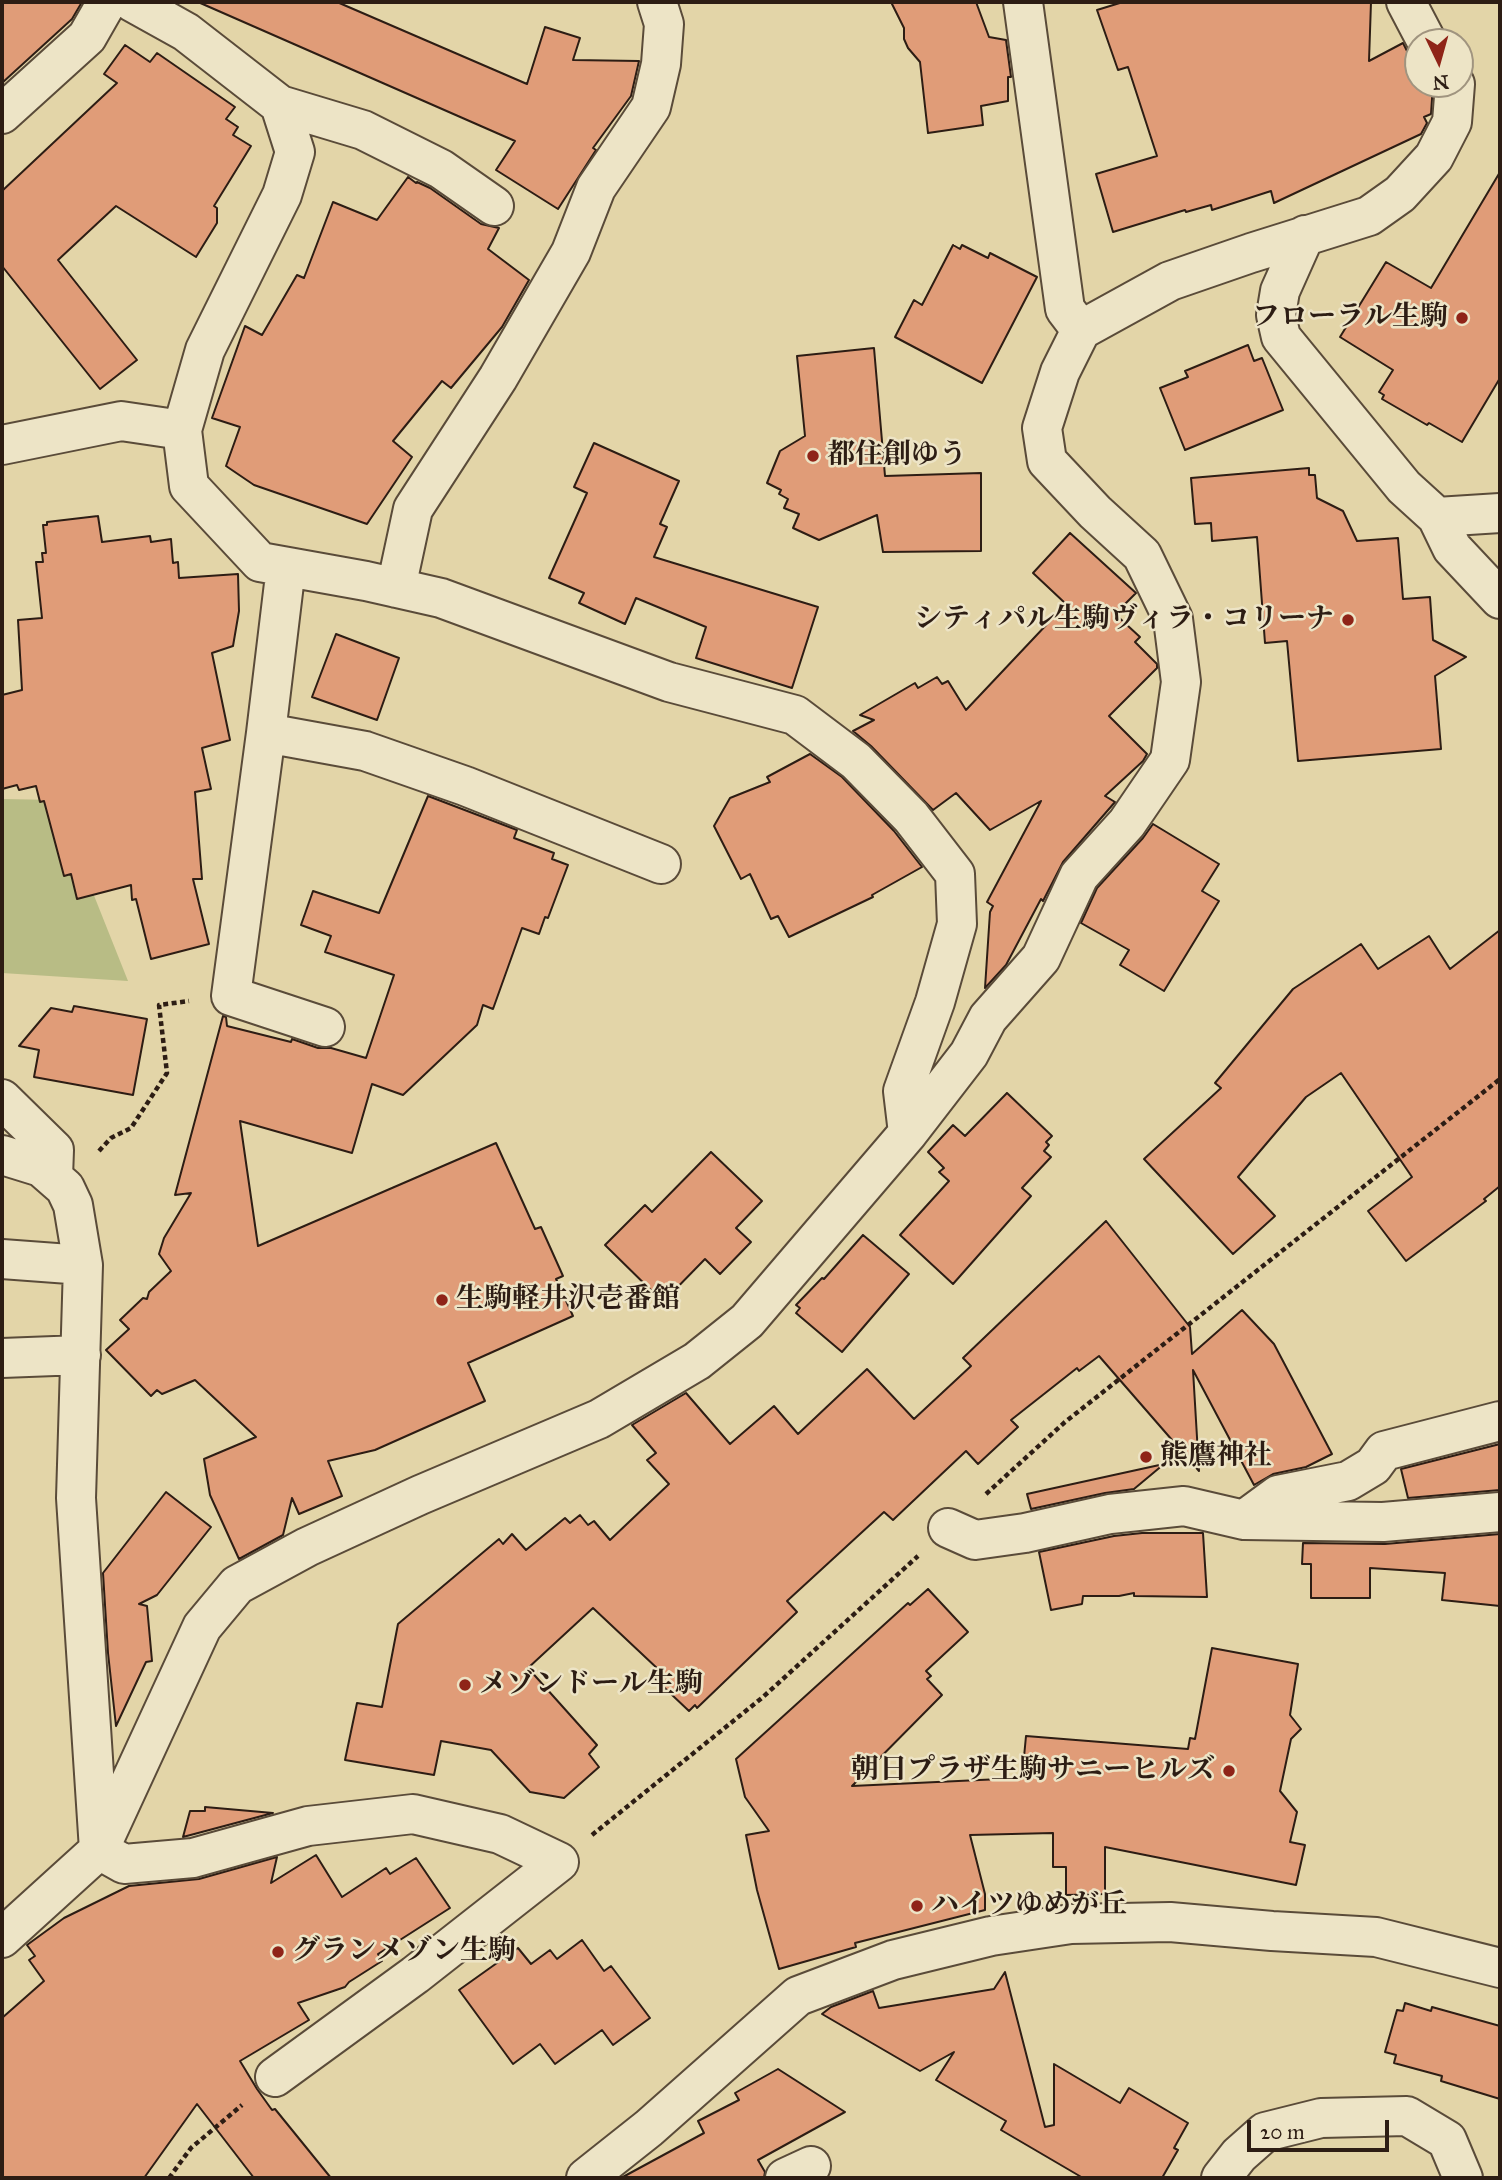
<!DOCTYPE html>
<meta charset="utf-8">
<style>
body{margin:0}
#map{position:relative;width:1502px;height:2180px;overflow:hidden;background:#e3d5a8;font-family:"IM FELL Great Primer",serif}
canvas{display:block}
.frame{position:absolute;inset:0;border:4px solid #2d1d14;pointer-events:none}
.north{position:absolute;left:1404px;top:28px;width:70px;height:70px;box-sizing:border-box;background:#ede4c6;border:2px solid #a0947f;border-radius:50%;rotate:175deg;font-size:19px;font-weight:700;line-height:28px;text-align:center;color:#2d1d14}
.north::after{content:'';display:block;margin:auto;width:24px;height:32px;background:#8f2418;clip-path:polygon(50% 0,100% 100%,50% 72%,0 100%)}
.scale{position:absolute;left:1247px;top:2120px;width:142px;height:32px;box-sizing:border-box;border:4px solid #2d1d14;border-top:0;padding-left:9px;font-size:21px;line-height:24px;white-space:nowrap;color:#2d1d14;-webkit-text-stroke:5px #ede4c6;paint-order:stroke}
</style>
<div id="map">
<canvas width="1502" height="2180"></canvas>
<div class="frame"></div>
<div class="north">N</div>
<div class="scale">20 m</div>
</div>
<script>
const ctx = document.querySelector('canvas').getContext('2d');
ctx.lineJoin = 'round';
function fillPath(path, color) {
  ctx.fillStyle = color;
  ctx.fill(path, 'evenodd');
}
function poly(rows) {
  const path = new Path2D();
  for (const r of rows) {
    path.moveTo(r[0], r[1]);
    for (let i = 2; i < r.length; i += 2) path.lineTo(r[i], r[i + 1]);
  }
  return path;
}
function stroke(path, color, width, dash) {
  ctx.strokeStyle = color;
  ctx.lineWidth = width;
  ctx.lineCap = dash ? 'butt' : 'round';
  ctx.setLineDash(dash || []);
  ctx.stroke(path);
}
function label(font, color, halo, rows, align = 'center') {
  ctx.font = font + ' "IM FELL Great Primer","Noto Serif JP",serif';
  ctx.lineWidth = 5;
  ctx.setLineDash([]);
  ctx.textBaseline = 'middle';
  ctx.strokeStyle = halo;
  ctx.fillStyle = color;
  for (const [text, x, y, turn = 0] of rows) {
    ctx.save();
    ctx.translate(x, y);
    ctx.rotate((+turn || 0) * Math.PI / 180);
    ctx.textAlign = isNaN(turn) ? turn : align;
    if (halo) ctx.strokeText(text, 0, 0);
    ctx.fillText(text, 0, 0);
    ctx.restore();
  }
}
const green = poly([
 [2,799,56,800,128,981,2,973]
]);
const building = poly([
 [2,2,82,2,72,19,2,83,2,2],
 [198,2,337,2,527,84,545,27,580,38,573,60,639,61,631,96,593,148,596,150,558,209,496,170,515,141,198,2],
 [891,2,976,2,989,37,1006,40,1011,77,1008,77,1008,101,981,106,983,125,928,133,920,62,908,48,904,39,904,28,891,2],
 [1123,2,1371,2,1369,61,1403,43,1408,53,1418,61,1418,84,1433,84,1431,114,1424,117,1427,123,1421,134,1274,203,1271,191,1212,210,1211,205,1186,212,1185,210,1113,232,1096,174,1157,156,1128,67,1118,70,1097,10,1123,2],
 [125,45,150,62,157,53,235,107,226,119,238,127,233,135,251,146,214,206,217,208,217,223,196,257,116,206,58,260,137,360,100,389,2,266,2,191,117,83,104,74,125,45],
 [1500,172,1500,378,1462,442,1429,423,1427,425,1382,399,1384,395,1379,392,1393,370,1340,337,1386,262,1431,288,1500,172],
 [408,177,416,183,417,182,430,188,481,224,499,228,488,249,529,280,502,327,451,388,442,381,393,441,412,457,367,524,254,485,226,466,240,427,212,418,245,326,262,335,297,275,304,278,333,202,377,220,408,177],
 [953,245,960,249,962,245,988,258,990,253,1037,277,982,383,895,337,914,300,922,305,953,245],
 [1248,345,1254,361,1262,358,1283,410,1185,450,1160,388,1188,377,1185,371,1248,345],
 [874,348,885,476,981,473,981,551,883,552,877,515,819,540,793,528,799,514,784,508,788,499,779,494,781,490,767,483,780,451,805,436,797,356,874,348],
 [594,443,679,481,660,524,667,527,654,557,818,607,792,688,696,658,706,627,636,598,625,624,579,603,584,593,549,578,587,493,574,487,594,443],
 [1309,468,1309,475,1315,475,1317,498,1343,511,1357,541,1398,538,1403,599,1430,597,1433,640,1466,657,1435,676,1441,749,1298,761,1287,641,1265,643,1257,537,1212,541,1211,523,1195,524,1191,478,1309,468],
 [98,516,102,542,150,536,151,542,171,539,173,563,178,562,179,578,238,574,239,611,233,646,212,653,230,740,202,748,211,789,195,792,202,879,193,879,209,944,151,959,136,899,132,900,131,885,77,899,71,874,64,876,44,801,40,802,36,786,19,790,17,785,2,789,2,695,22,690,18,620,42,618,36,562,43,562,42,553,46,553,43,525,47,525,47,522,98,516],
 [1070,533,1136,593,1115,614,1140,637,1135,642,1157,664,1157,668,1109,716,1147,754,1143,761,1105,796,1115,802,1063,862,1043,901,1041,899,1006,965,985,988,990,912,993,906,987,902,1041,801,990,830,956,793,933,810,871,746,853,731,874,720,860,715,915,683,918,688,937,677,942,684,948,681,966,710,1066,604,1033,573,1070,533],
 [336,634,399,658,377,720,312,697,336,634],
 [810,754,842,777,894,831,922,867,872,895,873,897,789,937,778,916,771,919,750,874,741,879,714,826,730,798,770,782,767,777,810,754],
 [428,796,517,830,514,838,554,853,552,859,568,865,548,918,545,917,539,934,522,928,493,1009,483,1005,477,1025,403,1095,372,1084,352,1153,240,1121,258,1246,496,1143,535,1229,541,1227,563,1276,556,1279,573,1316,468,1363,485,1401,375,1450,328,1461,342,1496,299,1514,292,1498,283,1535,239,1559,210,1495,204,1459,256,1437,195,1380,162,1394,157,1390,151,1396,106,1350,129,1329,120,1320,143,1298,147,1299,149,1292,171,1271,159,1254,164,1238,191,1193,175,1195,223,1016,226,1017,227,1026,291,1042,292,1039,318,1048,331,1048,366,1058,394,975,325,952,331,936,301,925,313,891,379,913,428,796],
 [1153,824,1219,864,1202,891,1219,901,1164,991,1120,965,1129,950,1081,923,1097,888,1143,838,1153,824],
 [1500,930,1500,1186,1484,1199,1486,1201,1406,1261,1368,1211,1412,1177,1341,1073,1306,1097,1238,1177,1275,1216,1233,1254,1144,1159,1221,1088,1215,1083,1293,989,1361,944,1378,969,1429,936,1450,969,1500,930],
 [74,1006,147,1019,133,1095,34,1077,39,1050,19,1046,51,1008,72,1012,74,1006],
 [1007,1093,1052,1136,1046,1142,1049,1145,1044,1151,1051,1157,1022,1188,1031,1196,953,1284,900,1235,949,1181,939,1172,944,1168,928,1152,953,1125,965,1136,1007,1093],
 [711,1152,762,1201,736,1228,751,1242,720,1274,705,1259,663,1302,605,1245,645,1205,652,1212,711,1152],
 [1106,1221,1190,1327,1192,1354,1242,1310,1274,1344,1332,1454,1306,1467,1273,1474,1254,1485,1193,1370,1199,1471,1099,1356,1079,1371,1077,1368,1011,1420,1018,1427,978,1464,966,1451,893,1520,884,1512,787,1601,797,1612,697,1708,695,1705,689,1711,653,1677,659,1670,593,1608,528,1668,597,1745,589,1754,599,1767,564,1798,530,1792,491,1750,441,1741,434,1775,345,1760,357,1703,382,1707,398,1624,499,1539,503,1544,512,1534,526,1550,565,1518,570,1523,580,1515,588,1525,594,1521,610,1540,669,1484,647,1460,656,1453,632,1425,686,1393,730,1444,774,1406,798,1434,867,1369,914,1419,971,1366,963,1358,1106,1221],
 [863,1235,909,1274,842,1352,796,1313,800,1308,796,1305,822,1278,824,1279,863,1235],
 [1500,1444,1500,1490,1408,1498,1401,1469,1500,1444],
 [1164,1464,1134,1489,1105,1493,1031,1509,1027,1494,1164,1464],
 [166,1492,211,1527,157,1595,139,1604,147,1606,152,1661,146,1662,116,1726,108,1653,103,1573,166,1492],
 [1142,1533,1203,1533,1207,1597,1134,1596,1134,1593,1119,1596,1083,1596,1082,1604,1051,1610,1039,1552,1114,1536,1142,1533],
 [1500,1534,1500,1606,1442,1600,1445,1573,1370,1568,1370,1598,1311,1598,1311,1564,1302,1564,1303,1543,1385,1544,1500,1534],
 [928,1589,968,1632,926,1671,931,1676,927,1679,942,1695,852,1786,1022,1778,1026,1736,1188,1749,1190,1738,1195,1739,1212,1648,1298,1664,1290,1715,1301,1729,1291,1739,1280,1791,1297,1812,1290,1842,1305,1845,1296,1885,1105,1847,1105,1894,1066,1895,1066,1867,1053,1867,1053,1833,970,1835,985,1894,985,1910,855,1943,856,1947,779,1969,757,1890,746,1835,769,1831,745,1797,736,1759,908,1603,910,1605,928,1589],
 [205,1807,273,1813,183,1837,190,1811,205,1811,205,1807],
 [316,1855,342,1897,386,1868,390,1874,416,1858,450,1908,378,1954,382,1961,349,1982,345,1987,298,2003,309,2020,240,2061,257,2089,272,2110,275,2109,331,2178,254,2178,197,2104,144,2178,2,2178,2,2018,44,1981,29,1960,35,1956,27,1945,64,1918,129,1886,199,1879,277,1857,271,1883,316,1855],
 [582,1940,604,1971,611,1966,650,2018,613,2045,602,2030,555,2064,540,2044,513,2064,459,1990,518,1948,531,1964,550,1950,557,1959,582,1940],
 [1005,1972,1045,2127,1054,2125,1054,2064,1120,2103,1129,2088,1188,2123,1174,2148,1178,2150,1162,2178,1083,2178,1001,2130,1006,2121,936,2080,954,2052,920,2071,822,2014,831,2007,873,1991,879,2008,994,1989,1005,1972],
 [1405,2003,1431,2011,1432,2007,1500,2026,1500,2099,1441,2081,1442,2076,1394,2063,1396,2055,1385,2052,1397,2010,1403,2011,1405,2003],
 [778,2069,845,2112,758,2160,765,2172,764,2178,621,2178,704,2133,698,2121,739,2100,735,2093,778,2069]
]);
const path = poly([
 [99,1151,111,1138,131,1128,167,1073,159,1005,189,1001],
 [986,1494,1065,1422,1500,1079],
 [592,1835,763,1697,918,1556],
 [169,2178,191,2148,242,2105]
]);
const minor = poly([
 [1023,2,1065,309,1081,330],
 [1406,2,1427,42],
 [280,105,363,130,441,169,494,206],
 [2,114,87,37,107,2],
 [1305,235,1280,291,1276,315,1281,337,1404,487,1437,517,1452,548,1500,599],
 [2,445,121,421,182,430],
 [1437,517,1500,513],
 [286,567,266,733,231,996,325,1027],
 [396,588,413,509,498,378,571,252,596,188,651,107,661,64,664,24,657,2],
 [266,733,365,751,465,786,661,864],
 [2,1099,54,1150,53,1177],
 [908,1133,969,1054,988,1018,1041,958,1079,876,1127,823,1170,760,1181,682,1173,619,1142,555,1095,512,1047,461,1042,428,1060,372,1081,330,1170,281,1251,253,1369,216,1400,194,1434,157,1452,122,1455,84],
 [2,1155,41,1167,65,1188,73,1205,83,1265,76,1498,99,1850,124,1864,193,1858,308,1826,413,1814,500,1834,559,1862,415,1975,275,2077],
 [2,1259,83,1265],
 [2,1358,81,1355],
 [1244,1520,1278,1495,1348,1481,1373,1466,1384,1451,1500,1421],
 [948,1528,975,1540,1025,1533,1110,1514,1184,1506,1244,1520,1383,1522,1500,1512],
 [2,1938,99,1850,202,1627,237,1585,307,1547,420,1495,599,1419,697,1361,747,1321,908,1133,903,1091,935,1002,957,924,955,874,911,817,856,761,795,715,669,682,441,598,366,581,260,562,189,486,182,430,205,350,282,195,295,152,280,105,186,32,132,2],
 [586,2178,649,2128,798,1996,893,1960,991,1936,1071,1924,1170,1922,1272,1931,1376,1937,1500,1968],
 [785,2178,811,2166],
 [1221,2178,1239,2155,1265,2132,1321,2118,1407,2116,1447,2140,1463,2178]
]);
const markers = [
 [1462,318,7,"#8f2418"],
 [813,456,7,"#8f2418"],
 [1348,620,7,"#8f2418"],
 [442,1300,7,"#8f2418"],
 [1146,1457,7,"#8f2418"],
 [465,1685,7,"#8f2418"],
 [1229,1771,7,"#8f2418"],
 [917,1906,7,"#8f2418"],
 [278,1952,7,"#8f2418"]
];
const poiNames = [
 ["フローラル生駒",1448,318,"right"],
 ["都住創ゆう",827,456],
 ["シティパル生駒ヴィラ・コリーナ",1334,620,"right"],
 ["生駒軽井沢壱番館",456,1300],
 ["熊鷹神社",1160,1457],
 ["メゾンドール生駒",479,1685],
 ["朝日プラザ生駒サニーヒルズ",1215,1771,"right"],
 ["ハイツゆめが丘",931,1906],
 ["グランメゾン生駒",292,1952]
];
fillPath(green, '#b8bc85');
fillPath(building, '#e09c78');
stroke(building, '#2d1d14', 2);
stroke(minor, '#5a4b39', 42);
stroke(path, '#2d1d14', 4.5, [5, 3.5]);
stroke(minor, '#ede4c6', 38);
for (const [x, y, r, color] of markers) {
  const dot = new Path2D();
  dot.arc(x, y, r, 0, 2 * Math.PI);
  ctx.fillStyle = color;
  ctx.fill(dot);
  stroke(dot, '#ede4c6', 2.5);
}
label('bold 28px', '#2d1d14', '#ede4c6', poiNames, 'left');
</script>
